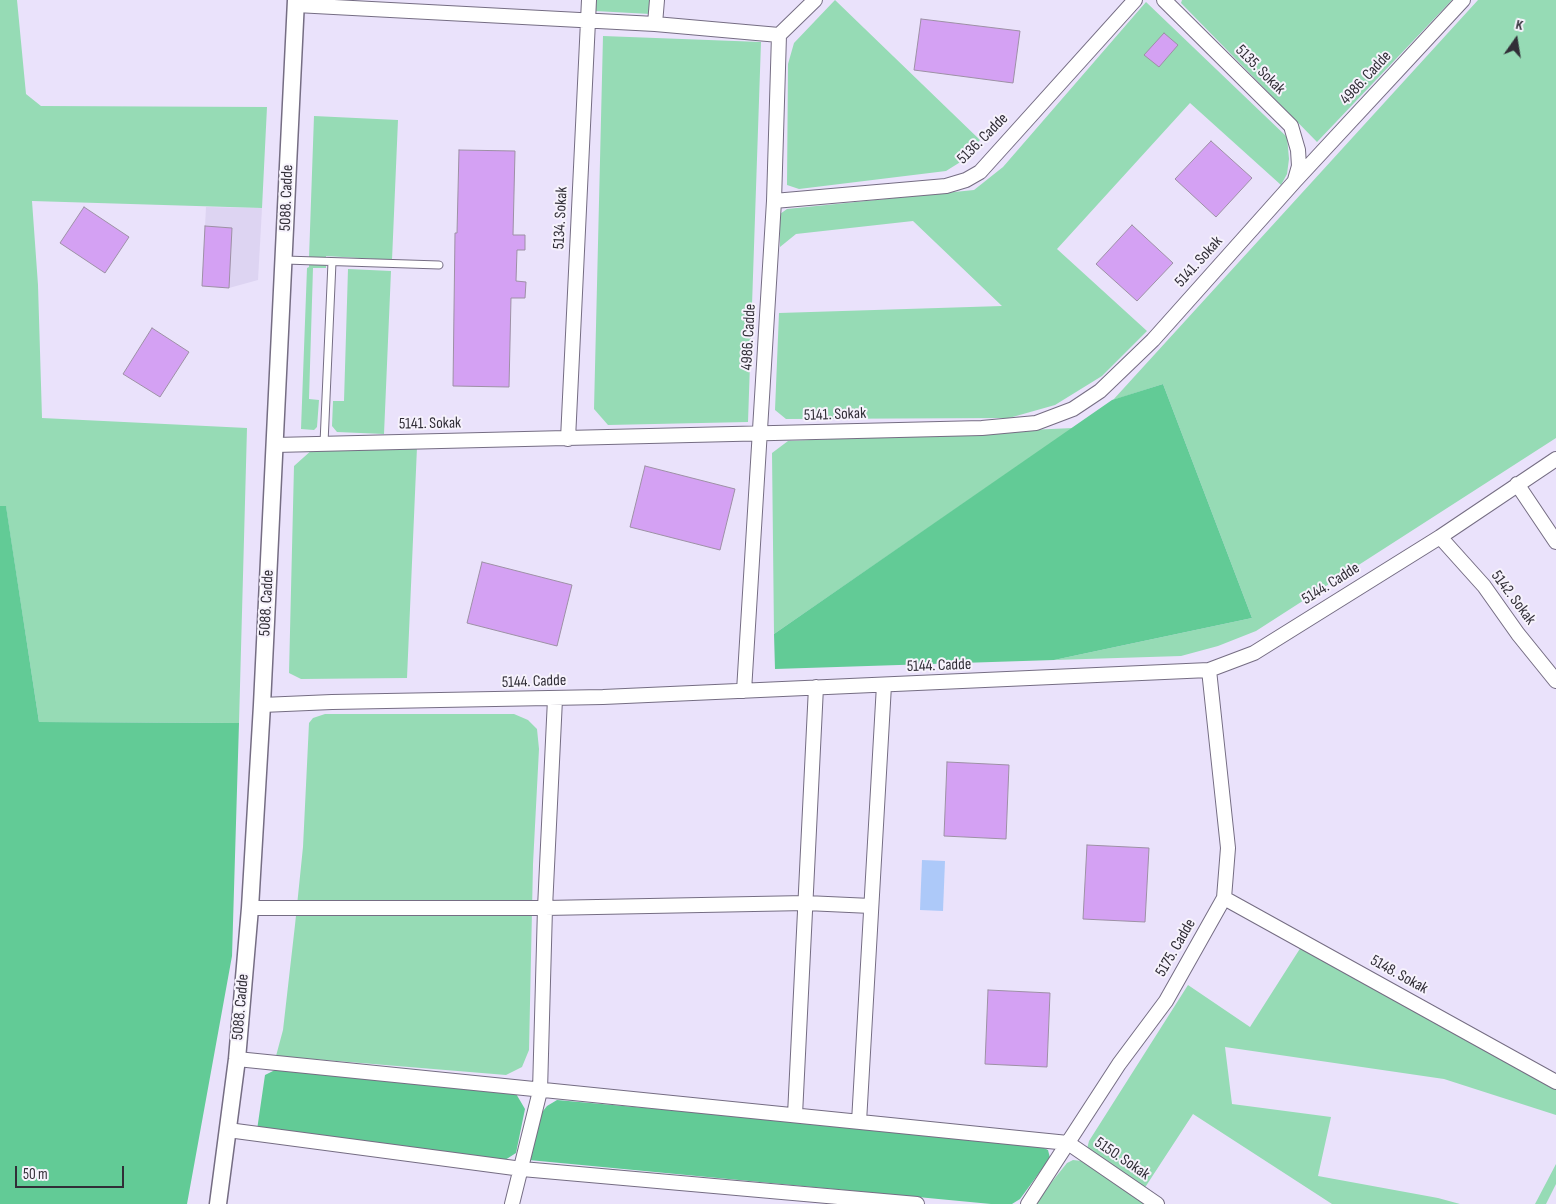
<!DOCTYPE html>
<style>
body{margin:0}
#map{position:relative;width:1556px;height:1204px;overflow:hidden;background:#eae2fb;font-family:"Sofia Sans Condensed",sans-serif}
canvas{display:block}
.north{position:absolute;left:1491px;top:15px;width:50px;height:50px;-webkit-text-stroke:4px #f6f2fc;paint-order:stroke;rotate:13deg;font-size:14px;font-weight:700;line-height:20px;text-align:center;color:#312e37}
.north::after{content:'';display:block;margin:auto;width:18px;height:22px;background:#312e37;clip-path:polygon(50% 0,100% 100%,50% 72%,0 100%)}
.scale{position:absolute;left:15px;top:1166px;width:109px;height:22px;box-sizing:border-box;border:2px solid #312e37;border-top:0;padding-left:6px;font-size:15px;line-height:18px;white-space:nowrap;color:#312e37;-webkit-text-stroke:4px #f6f2fc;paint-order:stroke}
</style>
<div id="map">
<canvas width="1556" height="1204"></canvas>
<div class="north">K</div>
<div class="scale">50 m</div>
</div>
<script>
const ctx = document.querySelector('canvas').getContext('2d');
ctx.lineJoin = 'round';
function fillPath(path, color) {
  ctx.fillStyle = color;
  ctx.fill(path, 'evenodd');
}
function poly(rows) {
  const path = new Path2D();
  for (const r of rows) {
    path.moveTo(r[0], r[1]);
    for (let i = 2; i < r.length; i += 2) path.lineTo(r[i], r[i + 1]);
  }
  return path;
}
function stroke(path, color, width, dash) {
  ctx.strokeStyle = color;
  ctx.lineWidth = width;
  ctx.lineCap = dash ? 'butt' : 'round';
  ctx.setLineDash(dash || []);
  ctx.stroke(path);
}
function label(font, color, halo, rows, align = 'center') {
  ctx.font = font + ' "Sofia Sans Condensed",sans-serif';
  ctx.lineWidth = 4;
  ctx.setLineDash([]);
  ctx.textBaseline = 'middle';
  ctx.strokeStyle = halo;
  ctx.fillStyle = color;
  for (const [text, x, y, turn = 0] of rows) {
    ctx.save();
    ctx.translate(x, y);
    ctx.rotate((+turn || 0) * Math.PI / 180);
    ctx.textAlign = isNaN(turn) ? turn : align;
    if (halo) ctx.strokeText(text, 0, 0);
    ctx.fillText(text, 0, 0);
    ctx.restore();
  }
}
const built = poly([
 [206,207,262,208,258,280,229,288,202,286]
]);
const green = poly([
 [0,0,17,0,26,94,41,106,267,107,262,208,32,201,38,285,42,418,247,428,239,723,39,722,6,507,0,506],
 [595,0,650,0,650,14,595,11],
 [835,0,980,140,962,161,946,171,799,189,787,185,788,64,794,43],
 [1182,0,1452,0,1317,142,1181,3],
 [1478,0,1556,0,1556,438,1256,631,1218,646,1181,656,1054,660,1252,618,1163,384,1113,400],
 [1146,2,1287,137,1289,159,1287,174,1281,185,1190,103,1057,249,1147,331,1102,376,1055,405,1009,418,786,419,775,410,779,313,1002,306,913,221,796,234,780,247,780,214,787,209,974,190,1003,167],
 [603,36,761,42,748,422,608,425,594,409],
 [314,116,398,120,392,260,326,256,326,259,309,258],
 [309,263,326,265,326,268,313,268,309,399,319,400,317,427,314,430,301,429,307,268,309,267],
 [348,269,391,271,384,434,337,432,332,426,333,401,344,401],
 [1073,428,774,634,772,453,788,441],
 [417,447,407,678,301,679,289,673,294,466,313,449],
 [325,714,514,714,528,720,537,729,539,749,533,864,529,1050,522,1067,506,1075,276,1056,283,1030,295,925,303,847,309,723,313,718],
 [1301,947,1556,1084,1556,1115,1444,1079,1225,1047,1232,1104,1331,1117,1318,1176,1438,1198,1460,1204,1332,1204,1193,1114,1144,1189,1087,1149,1089,1141,1188,985,1250,1027],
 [1073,1160,1082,1161,1146,1204,1034,1204,1067,1163],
 [1556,1164,1556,1184,1546,1204,1535,1204]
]);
const forest = poly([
 [1163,384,1252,618,1054,660,775,669,774,634,1112,400],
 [0,506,6,506,39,722,239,723,232,956,187,1204,0,1204],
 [277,1069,515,1092,525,1109,516,1153,505,1160,257,1130,265,1075],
 [557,1100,1034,1143,1048,1150,1050,1158,1020,1199,1012,1204,991,1204,529,1160,539,1116,547,1106]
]);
const water = poly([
 [922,860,945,861,943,911,920,910]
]);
const building = poly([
 [921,19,1020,31,1013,83,914,70,921,19],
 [1164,33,1178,45,1159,67,1144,55,1164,33],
 [1211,141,1252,178,1216,217,1175,179,1211,141],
 [459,150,515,151,513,235,525,235,525,250,517,250,516,281,526,282,525,298,511,298,509,387,453,386,455,233,457,233,459,150],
 [84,207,129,237,105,273,60,243,84,207],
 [1132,225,1173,263,1137,301,1096,264,1132,225],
 [205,226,232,228,229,288,202,286,205,226],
 [152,328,189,352,160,397,123,374,152,328],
 [645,466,735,489,720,550,630,527,645,466],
 [482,562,572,585,557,646,467,623,482,562],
 [947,762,1009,765,1006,839,944,836,947,762],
 [1087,845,1149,848,1145,922,1083,919,1087,845],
 [988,990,1050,993,1047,1067,985,1064,988,990]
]);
const service = poly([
 [285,260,439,265],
 [324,443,332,262]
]);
const minor = poly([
 [1164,0,1291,126,1298,150,1299,166,1295,180],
 [296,5,655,24,779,35],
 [655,24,657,0],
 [774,201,946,186,966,180,980,172,1135,0],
 [568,439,589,0],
 [275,445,982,428,1036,423,1073,409,1100,391,1153,340,1295,181,1463,0],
 [1517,484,1556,542],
 [1440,537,1484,586,1518,634,1556,681],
 [744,691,774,201,779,35,815,0],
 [262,705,332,702,603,697,1209,670,1254,653,1440,537,1556,459],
 [1224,898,1556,1082],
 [250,908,545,908,806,903,871,906],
 [237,1059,1068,1143,1157,1204],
 [795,1115,816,687],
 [859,1122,884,685],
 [228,1130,522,1169,917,1204],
 [512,1204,540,1091,545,908,555,699],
 [1028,1204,1119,1064,1166,1001,1224,898,1228,848,1209,670]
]);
const tertiary = poly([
 [218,1204,237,1059,250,908,262,705,296,0]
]);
const streetNames = [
 ["5135. Sokak",1260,70,45],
 ["4986. Cadde",1366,78,-47],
 ["5136. Cadde",983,139,-45],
 ["5088. Cadde",287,198,-88],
 ["5134. Sokak",561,218,-87],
 ["5141. Sokak",1199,262,-48],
 ["4986. Cadde",749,337,-87],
 ["5141. Sokak",835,415,-2],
 ["5141. Sokak",430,424,-1],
 ["5144. Cadde",1331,584,-32],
 ["5142. Sokak",1513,598,53],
 ["5088. Cadde",267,603,-87],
 ["5144. Cadde",939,666,-2],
 ["5144. Cadde",534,682,-2],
 ["5175. Cadde",1176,948,-60],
 ["5148. Sokak",1399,975,29],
 ["5088. Cadde",241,1007,-85],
 ["5150. Sokak",1122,1159,34]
];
fillPath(built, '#ddd4f2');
fillPath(green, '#96dbb5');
fillPath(forest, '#62cb96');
fillPath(water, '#adc9f9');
fillPath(building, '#d4a1f3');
stroke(building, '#9d90a5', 1);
stroke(service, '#756d83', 9);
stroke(minor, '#756d83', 16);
stroke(tertiary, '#756d83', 19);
stroke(service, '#fff', 7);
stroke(minor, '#fff', 14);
stroke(tertiary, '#fff', 16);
label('16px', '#312e37', '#f6f2fc', streetNames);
</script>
